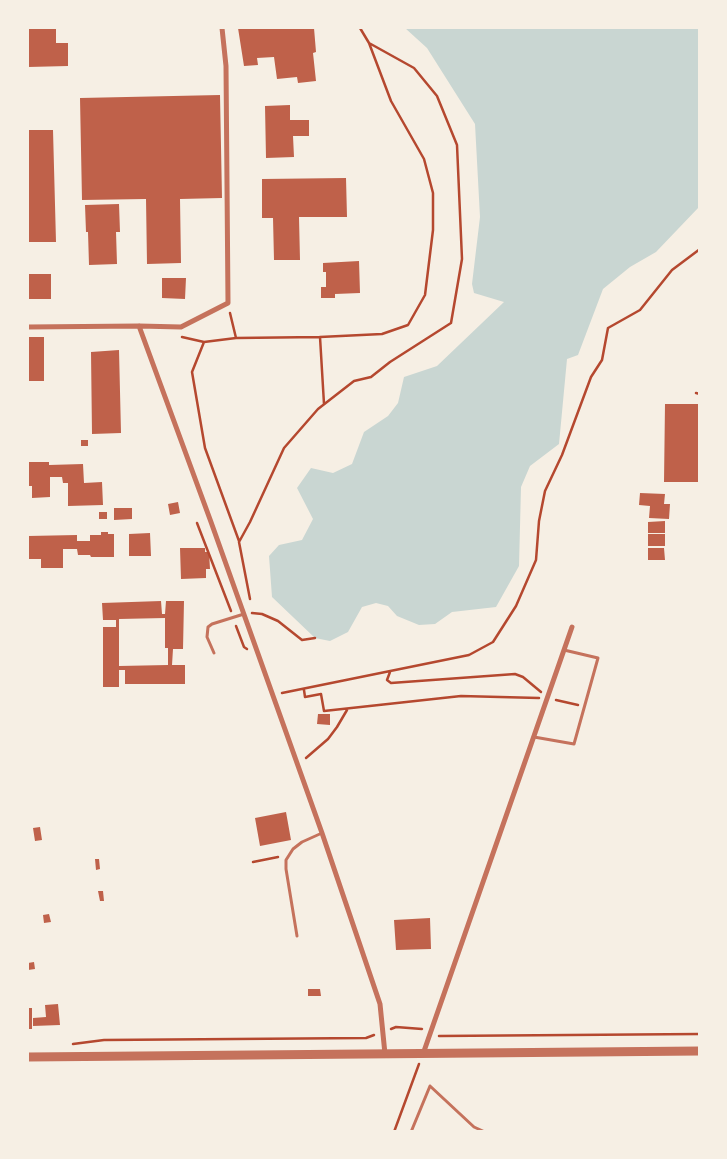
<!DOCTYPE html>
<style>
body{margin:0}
#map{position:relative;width:727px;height:1159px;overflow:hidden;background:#f6efe4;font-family:"Source Sans 3",sans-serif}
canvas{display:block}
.frame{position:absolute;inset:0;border:29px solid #f6efe4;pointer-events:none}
</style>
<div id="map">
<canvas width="727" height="1159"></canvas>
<div class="frame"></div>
</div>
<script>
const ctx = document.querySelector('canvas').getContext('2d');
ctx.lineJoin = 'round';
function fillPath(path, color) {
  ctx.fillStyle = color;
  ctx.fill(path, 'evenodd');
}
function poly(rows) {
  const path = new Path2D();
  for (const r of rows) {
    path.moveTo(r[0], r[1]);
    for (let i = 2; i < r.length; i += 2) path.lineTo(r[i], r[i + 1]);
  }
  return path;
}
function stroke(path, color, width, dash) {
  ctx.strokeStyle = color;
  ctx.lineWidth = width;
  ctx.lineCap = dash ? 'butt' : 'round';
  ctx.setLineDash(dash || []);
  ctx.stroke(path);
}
const water = poly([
 [405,28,699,28,699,207,656,252,630,267,603,289,578,355,567,359,559,444,530,466,521,487,519,566,496,607,452,612,435,624,419,625,397,616,388,606,376,603,362,607,348,632,330,641,315,638,272,597,269,556,279,545,302,540,313,519,297,488,311,468,333,473,352,464,364,432,388,416,398,403,404,377,437,366,504,302,474,293,472,284,480,217,475,124,427,48]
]);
const building = poly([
 [28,28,56,28,56,43,68,43,68,66,28,67],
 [238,28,314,28,316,52,313,53,316,81,298,83,297,77,277,79,274,57,257,58,258,65,244,66],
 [220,95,222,198,180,199,181,263,147,264,146,199,82,200,80,98],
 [290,105,290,120,309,120,309,136,293,136,294,157,266,158,265,106],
 [28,130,53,130,56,242,28,242],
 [346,178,347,217,299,217,300,260,274,260,273,218,262,218,262,179],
 [119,204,120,232,116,232,117,264,89,265,88,232,86,232,85,205],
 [359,261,360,293,335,294,335,298,321,298,321,287,326,287,326,272,323,272,323,263],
 [28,274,51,274,51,299,28,299],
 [162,278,186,278,185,299,162,298],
 [28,337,44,337,44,381,28,381],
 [119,350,121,433,92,434,91,352],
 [665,404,700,404,700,482,664,482],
 [81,440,88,440,88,446,81,446],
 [28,462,49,462,49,465,83,464,84,483,102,482,103,505,68,506,68,483,63,483,62,477,50,477,50,497,32,498,32,486,28,486],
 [640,493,665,494,664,504,670,504,669,519,649,518,650,506,639,505],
 [178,502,180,513,170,515,168,504],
 [114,508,132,508,132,519,114,520],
 [99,512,107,512,107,519,99,519],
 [665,521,665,533,648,533,648,522],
 [101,532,108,532,108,534,114,534,114,557,91,557,90,555,78,555,77,549,63,549,63,568,41,568,41,559,28,559,28,536,77,535,77,541,90,541,90,535,101,535],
 [150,533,151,556,129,556,129,534],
 [648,534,665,534,665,546,648,546],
 [180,548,205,548,205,552,209,552,210,569,206,569,206,578,181,579],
 [648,548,664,548,665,560,648,560],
 [161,601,162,614,165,614,166,601,184,601,183,649,173,649,172,665,185,665,185,684,125,684,125,670,119,670,119,687,103,687,103,627,116,627,116,620,103,620,102,603],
 [165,618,165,648,168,648,168,665,119,666,119,619],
 [318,714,330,714,330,725,317,724],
 [286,812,291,840,260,846,255,818],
 [40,827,42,840,35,841,33,828],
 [95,859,99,859,100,869,96,870],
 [98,891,103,891,104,901,100,901],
 [49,914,51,922,44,923,43,915],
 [430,918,431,949,396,950,394,920],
 [34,962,35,969,28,970,28,963],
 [308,989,320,989,321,996,308,996],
 [58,1004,60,1025,33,1026,33,1018,46,1017,45,1005],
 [28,1008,32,1008,32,1029,28,1029]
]);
const path = poly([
 [230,313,236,338],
 [182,337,204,342,236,338,320,337,382,334,408,325,425,295,433,230,433,193,424,159,391,101,369,43,360,28],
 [320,337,324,404],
 [204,342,192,372,205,448,239,541],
 [696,393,700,394],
 [197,523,231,611],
 [250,599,239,542,250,522,284,448,318,409,354,381,371,377,390,362,451,323,462,259,457,145,437,96,414,68,369,43],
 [252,613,262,614,278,621,302,640,315,638],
 [236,626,244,647,247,649],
 [390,672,387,680,391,683,515,674,523,677,541,692],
 [304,690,305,697,321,694,324,711,461,696,539,698],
 [282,693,469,655,493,642,516,606,536,560,539,521,545,491,562,455,591,377,602,360,608,328,640,310,672,270,700,249],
 [556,700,578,705],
 [306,758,328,739,337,727,347,710],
 [253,862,278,857],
 [391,1029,396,1027,422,1029],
 [439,1036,700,1034],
 [73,1044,104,1040,366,1038,374,1035],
 [394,1132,419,1064]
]);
const service = poly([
 [214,653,207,637,208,627,212,624,244,614],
 [534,737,574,744,598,658,564,650],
 [297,936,286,869,286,860,293,849,302,842,322,833],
 [411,1132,430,1086,474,1127,485,1132]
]);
const minor = poly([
 [139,326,211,522,322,833,380,1004,385,1054],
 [28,327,139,326,181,327,228,303,226,66,222,28],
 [423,1054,572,627]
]);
const tertiary = poly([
 [28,1057,700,1051]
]);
fillPath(water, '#c9d6d2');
fillPath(building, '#bf614a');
stroke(path, '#b5482f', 2.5);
stroke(service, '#c5725c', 3);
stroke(minor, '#c5725c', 5);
stroke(tertiary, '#c5725c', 9);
</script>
